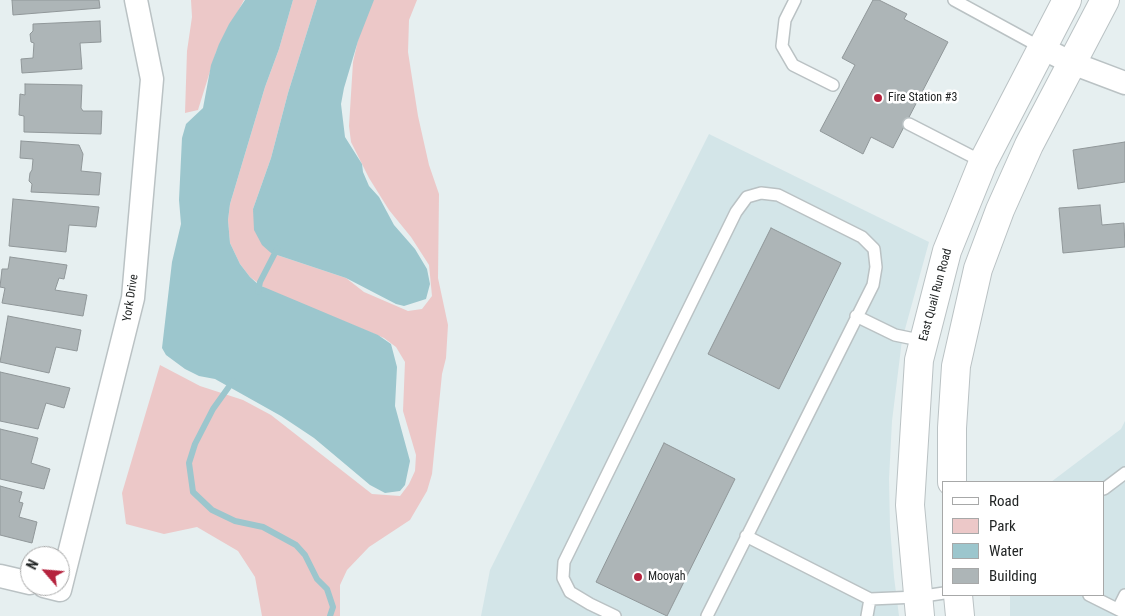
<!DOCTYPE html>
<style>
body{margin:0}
#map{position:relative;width:1125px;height:616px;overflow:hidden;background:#e6eff0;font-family:"Roboto Condensed",sans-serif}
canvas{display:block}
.legend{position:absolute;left:942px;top:481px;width:162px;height:115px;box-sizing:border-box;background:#fff;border:1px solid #a7a8a8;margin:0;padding:6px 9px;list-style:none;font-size:15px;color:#232626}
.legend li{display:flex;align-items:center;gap:10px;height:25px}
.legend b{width:25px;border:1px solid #a7a8a8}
.north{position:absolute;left:20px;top:546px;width:50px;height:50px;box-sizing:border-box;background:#fff;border:1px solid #a7a8a8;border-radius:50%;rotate:297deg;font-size:14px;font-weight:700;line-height:20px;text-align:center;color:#232626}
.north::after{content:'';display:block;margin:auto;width:18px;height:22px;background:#b5233e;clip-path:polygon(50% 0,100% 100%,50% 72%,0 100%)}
</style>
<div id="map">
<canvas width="1125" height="616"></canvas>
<ul class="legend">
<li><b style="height:6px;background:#fff"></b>Road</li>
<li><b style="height:14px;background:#ecc8c8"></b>Park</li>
<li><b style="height:14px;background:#9cc6cd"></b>Water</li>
<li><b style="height:14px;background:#adb5b7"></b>Building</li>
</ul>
<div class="north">N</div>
</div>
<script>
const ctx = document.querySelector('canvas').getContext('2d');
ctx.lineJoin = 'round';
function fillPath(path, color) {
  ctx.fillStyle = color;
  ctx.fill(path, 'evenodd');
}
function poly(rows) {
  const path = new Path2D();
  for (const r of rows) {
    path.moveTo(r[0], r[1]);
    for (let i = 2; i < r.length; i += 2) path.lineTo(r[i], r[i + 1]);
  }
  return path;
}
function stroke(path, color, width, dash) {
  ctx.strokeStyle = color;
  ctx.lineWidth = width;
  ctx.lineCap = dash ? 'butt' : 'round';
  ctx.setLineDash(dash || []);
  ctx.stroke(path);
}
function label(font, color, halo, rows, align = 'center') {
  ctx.font = font + ' "Roboto Condensed",sans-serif';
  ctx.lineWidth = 5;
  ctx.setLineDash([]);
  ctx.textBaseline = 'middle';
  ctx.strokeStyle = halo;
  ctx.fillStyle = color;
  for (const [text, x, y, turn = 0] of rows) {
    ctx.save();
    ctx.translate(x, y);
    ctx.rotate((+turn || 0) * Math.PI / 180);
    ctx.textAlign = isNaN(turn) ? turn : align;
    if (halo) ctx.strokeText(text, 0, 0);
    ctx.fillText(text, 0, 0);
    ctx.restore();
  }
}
const built = poly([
 [709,134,929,242,902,340,892,421,889,479,890,527,894,577,899,616,481,616,490,570],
 [1125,421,1125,616,1010,616,1010,595,1104,595,1104,482,1051,482,1121,429]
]);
const green = poly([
 [191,0,244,0,216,52,198,110,185,113,187,51,192,17],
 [293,0,317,0,288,93,271,158,253,209,271,253,346,278,364,292,408,311,422,309,432,296,429,265,411,237,389,210,369,178,351,142,349,126,353,62,367,0,417,0,409,20,408,52,418,116,429,165,439,194,438,278,448,325,446,358,442,374,432,474,427,491,410,520,369,547,347,570,340,585,340,616,262,616,255,577,238,551,197,527,164,534,126,524,122,493,160,365,200,386,243,400,271,415,372,494,400,496,409,484,415,471,416,455,403,411,405,362,396,347,384,338,266,289,250,277,240,264,230,243,228,220,230,204,265,87,279,49]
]);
const water = poly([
 [245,0,293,0,279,49,265,87,230,204,228,220,230,243,240,264,250,277,259,285,378,335,391,344,397,367,395,406,410,461,405,485,400,491,385,493,370,485,314,438,281,416,215,379,199,376,185,369,166,355,162,348,172,262,181,224,179,200,182,138,186,124,203,108,211,65,219,44,229,24],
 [317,0,374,0,358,41,344,88,341,104,345,137,362,164,363,172,369,186,379,197,394,225,415,249,427,269,430,284,426,299,404,306,396,304,346,278,271,253,262,245,254,230,253,209,271,158,288,93]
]);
const stream = poly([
 [258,292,260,282,277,249],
 [233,381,213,409,195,444,189,463,193,492,212,510,235,521,263,527,296,545,305,555,317,579,327,589,333,607,330,616]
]);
const building = poly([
 [12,0,99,0,100,8,13,15,12,0],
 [873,0,879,0,907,14,904,19,948,42,893,148,871,137,863,154,820,131,855,65,842,58,873,0],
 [100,21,101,42,80,43,82,69,22,73,21,59,33,58,34,43,31,42,30,34,33,31,33,24,100,21],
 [25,84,82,85,81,108,83,111,102,111,101,134,24,132,24,116,19,115,20,94,25,95,25,84],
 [21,141,79,145,83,154,81,171,101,173,99,195,31,192,32,184,29,181,30,173,32,170,33,159,20,158,21,141],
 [1125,142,1125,182,1078,189,1073,150,1125,142],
 [13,199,99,207,96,227,69,225,66,252,9,246,13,199],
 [1100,205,1102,225,1124,223,1125,247,1063,253,1059,208,1100,205],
 [771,228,841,263,779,389,708,354,771,228],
 [10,257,67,265,64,279,59,278,55,290,87,295,83,316,2,303,5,288,0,287,2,269,8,269,10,257],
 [8,316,81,330,77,351,56,347,49,373,0,362,8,316],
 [0,372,70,388,64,408,46,403,38,429,0,421,0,372],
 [0,429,38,438,31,463,50,469,44,489,0,479,0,429],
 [664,443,735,479,667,616,596,582,664,443],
 [0,486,22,492,19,502,23,503,19,517,37,522,32,543,0,535,0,486]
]);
const service = poly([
 [795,0,785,20,782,46,793,65,833,85],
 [954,0,1042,48],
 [909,124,983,162],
 [856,316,895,335,924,341],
 [1104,489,1125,473],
 [746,536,870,599],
 [1089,595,1125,613],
 [1118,609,1125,595],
 [615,616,590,604,570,592,563,578,564,562,736,212,747,197,761,193,778,195,862,237,874,249,876,267,873,285,707,616],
 [867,616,870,599,917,597,944,593]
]);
const minor = poly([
 [1042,48,1072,63,1125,83],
 [0,576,30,583],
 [44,586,60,590,133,298,152,79,136,0]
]);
const tertiary = poly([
 [952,482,952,428,956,366,978,269,1000,210,1029,145,1105,0],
 [958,595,960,616],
 [920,616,910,505,919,360,947,251,983,162,1067,0]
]);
const markers = [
 [878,98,5,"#b5233e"],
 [638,577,5,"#b5233e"]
];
const poiNames = [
 ["Fire Station #3",888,98],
 ["Mooyah",648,577]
];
const streetNames = [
 ["East Quail Run Road",936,295,-75],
 ["York Drive",131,298,-81]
];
fillPath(built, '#d3e5e8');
fillPath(green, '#ecc8c8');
fillPath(water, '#9cc6cd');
stroke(stream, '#9cc6cd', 6);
fillPath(building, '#adb5b7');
stroke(building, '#909799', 1);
stroke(service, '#bac2c4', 14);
stroke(minor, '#bac2c4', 25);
stroke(tertiary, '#bac2c4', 30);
stroke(service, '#fff', 11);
stroke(minor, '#fff', 22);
stroke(tertiary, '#fff', 28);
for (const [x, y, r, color] of markers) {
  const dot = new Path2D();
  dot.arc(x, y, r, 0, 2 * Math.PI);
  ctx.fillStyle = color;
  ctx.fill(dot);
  stroke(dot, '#fff', 2);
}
label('12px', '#232626', '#fff', poiNames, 'left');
label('12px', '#232626', '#fff', streetNames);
</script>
